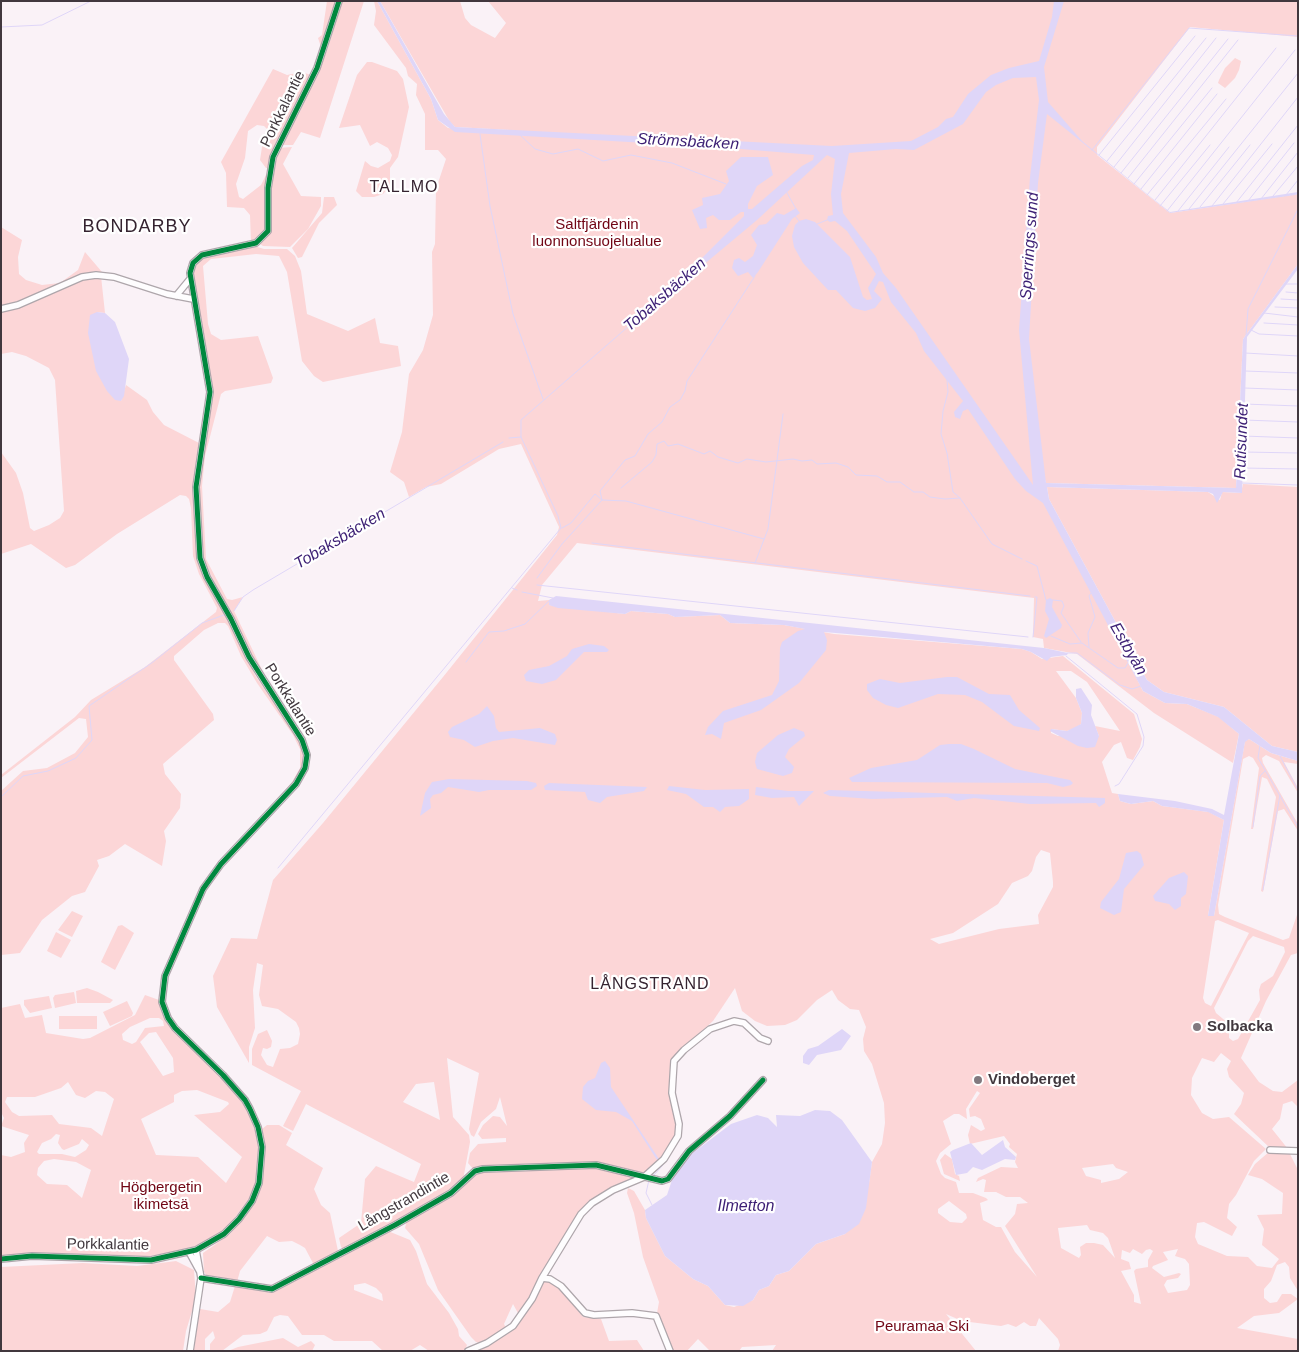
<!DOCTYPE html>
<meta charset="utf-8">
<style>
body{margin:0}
#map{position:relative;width:1299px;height:1352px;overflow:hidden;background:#faf2f7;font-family:Arial,sans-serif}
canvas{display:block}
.frame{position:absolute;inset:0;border:2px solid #41383e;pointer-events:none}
</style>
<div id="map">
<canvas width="1299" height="1352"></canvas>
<div class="frame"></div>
</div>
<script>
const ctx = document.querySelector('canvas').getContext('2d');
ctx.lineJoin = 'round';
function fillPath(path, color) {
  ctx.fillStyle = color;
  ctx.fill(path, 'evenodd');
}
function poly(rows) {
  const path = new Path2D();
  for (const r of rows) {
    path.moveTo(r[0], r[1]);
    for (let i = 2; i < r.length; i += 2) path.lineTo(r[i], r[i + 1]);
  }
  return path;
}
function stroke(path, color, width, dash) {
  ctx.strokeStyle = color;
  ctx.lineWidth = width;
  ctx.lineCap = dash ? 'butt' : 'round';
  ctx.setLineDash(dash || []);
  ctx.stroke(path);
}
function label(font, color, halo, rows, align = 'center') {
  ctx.font = font + ' Arial,sans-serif';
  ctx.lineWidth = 4.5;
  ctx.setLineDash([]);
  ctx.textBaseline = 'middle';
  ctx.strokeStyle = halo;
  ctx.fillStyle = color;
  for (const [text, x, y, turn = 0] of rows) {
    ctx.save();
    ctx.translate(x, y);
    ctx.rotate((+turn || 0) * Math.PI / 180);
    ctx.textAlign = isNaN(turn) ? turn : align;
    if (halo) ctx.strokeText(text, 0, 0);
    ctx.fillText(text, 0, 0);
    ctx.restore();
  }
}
const green = poly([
 [327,1,337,1,321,47,318,38,322,35],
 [342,1,364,1,320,138,301,132,293,145,283,145,281,143,299,114,328,48],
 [374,1,377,1,431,99,438,120,448,128,530,136,509,130,455,127,450,122,380,1,460,1,465,18,471,25,495,38,506,23,488,1,1298,1,1298,37,1190,27,1097,147,1097,155,1170,213,1298,194,1298,264,1243,339,1236,488,1046,483,1044,476,1034,480,1143,691,1165,703,1187,704,1219,717,1239,734,1233,763,1154,713,1077,654,1044,648,1043,639,1033,637,1034,598,577,543,542,585,538,601,549,600,549,605,625,614,631,611,668,614,675,617,720,615,730,623,784,625,834,634,1022,649,1031,652,1042,659,1063,656,1134,714,1142,739,1140,747,1133,760,1127,758,1121,742,1114,745,1102,762,1112,793,1118,794,1120,801,1131,804,1153,801,1162,806,1209,812,1224,820,1208,916,1214,916,1245,741,1249,739,1271,753,1298,761,1298,764,1284,762,1298,788,1298,793,1279,761,1266,755,1262,758,1263,763,1298,824,1298,831,1284,809,1278,811,1263,892,1261,891,1276,797,1267,779,1262,777,1253,829,1251,829,1259,768,1253,758,1249,756,1243,759,1218,905,1219,914,1225,917,1283,940,1289,938,1298,912,1298,953,1291,955,1266,1001,1241,1058,1259,1082,1273,1091,1282,1092,1298,1080,1298,1107,1292,1101,1283,1104,1280,1119,1272,1129,1288,1149,1270,1148,1234,1114,1241,1104,1244,1093,1229,1077,1227,1069,1231,1061,1221,1053,1214,1062,1202,1058,1192,1078,1191,1095,1202,1113,1213,1119,1229,1117,1266,1149,1254,1161,1236,1195,1229,1204,1227,1218,1237,1227,1232,1236,1204,1222,1197,1223,1195,1237,1198,1244,1227,1256,1248,1257,1257,1266,1272,1268,1279,1259,1262,1245,1264,1229,1257,1215,1282,1214,1283,1193,1262,1179,1248,1175,1255,1164,1270,1151,1289,1152,1298,1170,1298,1291,1290,1278,1289,1267,1285,1262,1277,1265,1271,1281,1264,1289,1264,1298,1270,1303,1277,1302,1282,1294,1291,1294,1298,1299,1279,1313,1254,1316,1237,1328,1298,1339,1298,1351,1058,1351,1060,1345,1058,1339,1039,1318,1036,1326,1030,1326,1024,1322,1016,1327,1008,1324,1001,1326,962,1321,946,1314,976,1351,772,1351,776,1345,742,1347,739,1351,710,1351,698,1339,687,1351,673,1351,657,1313,659,1302,643,1257,634,1213,627,1193,628,1188,634,1191,645,1210,646,1218,665,1256,693,1279,708,1286,725,1305,734,1307,753,1300,759,1290,769,1286,776,1275,789,1271,816,1244,845,1234,869,1183,872,1162,882,1144,885,1123,884,1103,872,1064,864,1051,863,1039,866,1027,859,1010,850,1009,838,1000,832,990,817,1000,797,1020,785,1025,767,1026,755,1021,742,1011,735,988,713,1021,671,1060,671,1104,676,1128,675,1135,665,1153,652,1169,596,1197,543,1269,530,1300,519,1315,513,1304,504,1324,507,1330,482,1344,476,1342,471,1337,438,1290,419,1244,405,1228,407,1220,456,1192,474,1170,468,1163,470,1153,478,1144,506,1142,506,1138,482,1139,478,1134,483,1125,493,1116,500,1117,507,1126,500,1097,496,1109,481,1122,474,1137,471,1135,469,1129,479,1073,447,1058,453,1117,469,1135,470,1142,463,1180,432,1202,344,1250,341,1247,339,1238,361,1223,365,1179,376,1166,414,1182,421,1164,306,1104,293,1131,283,1126,301,1091,252,1065,252,1049,258,1034,267,1030,272,1041,271,1047,267,1049,263,1048,261,1055,267,1065,273,1067,280,1049,290,1048,298,1044,300,1034,299,1028,296,1022,278,1009,262,1006,259,995,263,965,257,963,253,990,255,1028,249,1047,249,1063,217,1007,213,976,231,938,257,939,273,880,323,823,443,677,557,535,559,527,521,444,499,449,441,484,426,487,409,497,404,482,390,472,402,432,409,374,423,350,433,315,432,252,435,244,436,189,446,159,438,150,425,150,425,114,416,95,417,84,408,76,406,68,374,25,376,11],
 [1056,671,1071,671,1087,682,1120,731,1095,726,1099,736,1058,736,1051,733,1051,729,1067,731,1076,728,1081,724,1082,713,1076,698],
 [1041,850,1050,853,1053,882,1053,887,1038,915,1039,924,999,929,939,944,930,939,953,933,998,904,1012,883,1028,876,1032,871,1036,857],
 [1218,920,1249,933,1211,1006,1205,1003,1203,998,1215,921],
 [1253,936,1284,947,1285,952,1273,976,1261,984,1259,990,1260,1000,1238,1039,1233,1041,1229,1038,1229,1024,1216,1013,1214,1008,1248,941],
 [434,1082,440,1120,403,1102,416,1084],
 [977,1091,980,1093,969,1109,970,1117,975,1116,981,1119,985,1129,981,1131,971,1125,968,1135,970,1144,1004,1136,1010,1144,1009,1147,1017,1154,1015,1162,1018,1168,1001,1167,978,1178,976,1182,983,1179,986,1180,984,1192,996,1192,1006,1197,1020,1197,1028,1203,1017,1204,1015,1214,1005,1226,1037,1277,1015,1252,1001,1227,996,1227,983,1220,980,1203,988,1200,986,1198,973,1193,959,1193,956,1182,945,1178,941,1174,936,1161,940,1153,951,1144,943,1121,954,1114,959,1114,967,1119,966,1109],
 [1113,1164,1116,1168,1128,1172,1119,1179,1101,1183,1101,1180,1086,1176,1082,1168],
 [949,1201,966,1214,967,1218,962,1223,950,1222,938,1213,938,1209],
 [1087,1225,1090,1230,1103,1233,1108,1238,1115,1258,1103,1245,1094,1243,1086,1243,1080,1247,1081,1255,1079,1258,1061,1248,1058,1228],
 [1133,1249,1142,1254,1146,1250,1150,1249,1153,1251,1148,1260,1148,1267,1136,1269,1134,1271,1141,1304,1134,1302,1134,1295,1121,1271,1131,1269,1129,1262,1121,1259,1122,1250,1130,1253],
 [1178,1249,1175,1256,1185,1259,1189,1264,1190,1285,1187,1290,1168,1293,1164,1285,1167,1280,1178,1278,1181,1274,1179,1273,1164,1277,1152,1268,1153,1266,1168,1260,1163,1252],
 [1235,58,1241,61,1239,70,1235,78,1225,88,1218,83,1219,80,1225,68],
 [367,62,372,62,397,71,403,79,409,107,398,157,390,168,390,186,383,194,374,197,362,197,356,191,365,161,371,166,378,168,390,161,392,155,388,148,377,142,370,146,360,125,339,128,357,75],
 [273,69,287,75,302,72,311,75,294,111,276,142,269,168,266,168,260,160,262,147,269,131,264,126,257,125,248,131,245,158,236,184,239,197,243,199,261,185,266,175,268,176,267,226,264,234,251,243,250,215,244,208,227,207,226,173,221,162],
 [292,147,283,164,301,196,321,197,321,206,308,229,290,247,263,246,260,244,267,237,272,223,270,187,278,148],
 [324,197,334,197,337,205,319,223,302,257,298,258,292,248,322,213],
 [1,227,22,240,18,257,19,274,26,280,42,285,60,283,78,270,85,252,102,272,87,273,18,304,1,307],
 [254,246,264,249,287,249,295,256,301,271,307,314,348,331,375,318,380,343,398,346,401,366,323,382,314,376,302,361,287,272,279,256,256,254,211,259,203,266,208,324,211,334,221,340,258,336,273,378,271,383,225,391,221,394,205,456,202,486,206,559,227,599,232,600,243,597,234,611,266,678,250,654,203,559,199,487,213,395,200,326,200,312,192,282,193,270,201,259,218,253],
 [101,276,105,313,97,312,121,401,126,385,147,400,153,412,164,425,199,443,194,492,197,558,204,577,231,624,255,675,300,742,303,750,304,764,297,778,249,832,292,782,300,768,300,749,293,735,257,683,241,656,228,626,225,623,218,623,204,630,174,656,174,660,213,714,214,720,163,764,165,774,181,794,180,808,164,831,166,841,162,866,125,844,109,856,97,860,99,866,85,892,72,896,42,920,20,953,1,955,1,791,23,771,47,768,75,753,88,737,86,719,79,718,1,778,1,775,75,717,91,700,145,667,216,612,217,608,199,574,193,556,191,508,189,499,186,496,180,495,117,534,75,565,66,568,31,544,1,554,1,452,16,473,23,493,30,528,34,531,49,525,60,518,64,511,55,380,49,368,26,356,12,352,1,354,1,312,22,307,81,279],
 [1243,484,1298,487,1298,752,1272,746,1224,707,1164,692,1147,680,1049,499,1047,487,1208,492,1220,500,1222,492,1241,493],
 [72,911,83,916,72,937,58,930],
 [122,925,134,933,115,970,101,962,118,926],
 [56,932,71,940,61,958,47,951],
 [87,988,98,992,113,1000,110,1003,77,1003,76,991],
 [74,992,76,1003,55,1008,53,998,55,995],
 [145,995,159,1000,170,1027,236,1092,244,1103,257,1134,259,1155,258,1176,251,1196,227,1228,201,1244,184,1250,138,1258,56,1253,1,1257,1,1155,11,1157,25,1152,24,1143,29,1135,1,1126,4,1118,1,1112,1,1008,20,1004,25,1018,42,1015,46,1033,83,1039,90,1038,135,1015],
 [150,1018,159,1018,163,1021,164,1026,145,1028,136,1042,132,1044,123,1040,122,1034,130,1027],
 [156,1032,173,1058,174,1072,163,1076,140,1042,149,1033],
 [68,1082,76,1095,85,1098,96,1091,105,1092,114,1099,102,1136,91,1128,59,1124,52,1115,19,1116,12,1112,5,1102,7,1097,35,1097,61,1088],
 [197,1090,228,1102,229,1104,220,1112,194,1115,242,1157,226,1183,198,1157,156,1155,141,1119,174,1102,174,1095,182,1091],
 [56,1134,60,1135,58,1143,62,1149,64,1150,79,1144,82,1139,89,1145,86,1150,75,1157,62,1154,39,1154,37,1152,42,1143,51,1139],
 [54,1159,76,1162,91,1170,82,1198,67,1185,47,1184,37,1175,38,1168,44,1161],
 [49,996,52,1008,30,1013,24,1005,24,1000],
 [127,1001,133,1013,132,1016,110,1026,103,1012],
 [59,1016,97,1016,97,1029,59,1029],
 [267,1125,279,1125,292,1133,286,1145,323,1168,314,1189,321,1205,330,1213,338,1251,314,1265,305,1248,300,1245,292,1241,279,1242,267,1236,240,1271,237,1282,207,1276,204,1272,203,1253,230,1234,249,1210,257,1197,264,1167,262,1129],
 [945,1154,952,1159,955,1174,959,1176,960,1181,944,1174,940,1160],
 [388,1231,410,1240,416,1251,427,1284,449,1313,458,1329,459,1336,467,1345,465,1350,429,1351,420,1345,410,1351,383,1351,372,1341,334,1341,324,1335,302,1335,288,1316,280,1315,274,1317,267,1331,260,1334,243,1335,222,1351,210,1351,210,1344,215,1338,213,1331,205,1339,205,1351,192,1351,194,1329,200,1309,218,1312,230,1302,235,1286,242,1284,270,1291],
 [365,1283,376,1288,382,1294,383,1301,354,1290,354,1285],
 [176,1261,194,1270,196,1298,186,1331,183,1351,1,1351,1,1267,83,1263,137,1266],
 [542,1281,549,1281,561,1289,583,1317,601,1319,609,1341,637,1340,644,1351,475,1351,515,1328,532,1303],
 [283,1338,298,1347,311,1341,315,1345,312,1351,228,1351,238,1347]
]);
const water = poly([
 [377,1,380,1,444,114,455,127,832,146,911,141,938,127,946,119,953,117,968,94,991,75,1009,68,1039,61,1052,17,1054,1,1064,1,1044,67,1048,102,1082,141,1152,198,1170,212,1298,192,1298,194,1295,195,1170,213,1047,114,1038,183,1029,339,1046,483,1236,488,1243,339,1298,264,1298,269,1247,337,1242,493,1223,492,1217,503,1213,494,1208,492,1047,487,1049,499,1147,680,1164,692,1224,707,1272,746,1298,752,1298,761,1271,753,1249,739,1245,742,1214,916,1208,916,1224,820,1208,812,1162,806,1153,801,1131,804,1120,801,1118,794,1175,801,1212,809,1224,815,1239,734,1218,717,1187,704,1165,703,1143,691,1043,503,1026,491,1015,479,968,409,963,411,960,419,955,417,954,412,963,401,924,351,916,333,891,302,883,282,879,281,874,291,882,299,875,308,865,311,853,308,836,290,828,290,803,263,794,247,792,236,795,225,799,221,806,219,815,222,850,257,863,297,867,300,872,299,868,288,876,274,847,231,835,221,830,222,827,220,828,216,833,215,831,194,835,159,827,155,757,220,702,266,699,261,744,216,744,212,741,212,730,220,719,220,713,215,706,218,707,228,700,229,692,210,703,205,702,198,720,194,729,181,726,171,741,157,768,157,773,175,757,186,748,204,748,209,752,209,802,166,813,160,814,155,716,147,455,132,438,120,431,99],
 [1036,77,1039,100,1030,177,1019,330,1033,485,896,288,883,273,876,257,843,213,841,194,849,153,896,149,914,150,963,124,986,92,996,85,1013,78],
 [796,208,800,213,792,219,758,272,753,278,748,272,738,276,732,268,734,260,739,258,745,262,753,256,757,245,751,235,759,225,766,224,777,213,784,215],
 [97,312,105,313,115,322,129,359,124,396,121,401,115,400,107,391,96,371,88,333,90,315],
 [556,596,1044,648,1068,653,1067,655,1051,657,1047,661,1031,652,1022,649,824,632,827,640,826,650,799,683,761,710,724,723,721,739,712,734,705,735,708,727,723,711,772,695,779,681,780,648,782,642,798,631,805,629,784,625,730,623,720,615,675,617,668,614,631,611,625,614,558,608,549,605,549,600],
 [1050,598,1053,600,1052,607,1062,625,1061,628,1046,638,1044,636,1049,619,1045,611,1046,600],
 [589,644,604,646,609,650,607,652,584,652,556,680,542,684,526,681,524,675,529,670,549,666,567,656,572,649],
 [947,677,957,677,989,694,1010,695,1019,710,1040,728,1039,731,1014,726,982,702,965,695,938,694,898,708,886,705,873,698,867,690,867,684,880,679,900,683],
 [1081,688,1092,705,1091,715,1099,736,1095,747,1087,748,1078,746,1050,731,1051,729,1067,731,1081,724,1082,713,1076,698,1076,689],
 [487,706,494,716,496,728,499,732,540,728,555,734,557,740,555,745,513,738,493,741,475,747,464,740,450,737,448,732,452,727,479,714],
 [794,728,804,732,805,736,789,749,785,757,794,767,792,773,783,776,757,769,755,762,757,753,778,735],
 [949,744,961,744,974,749,1015,769,1070,780,1073,783,1071,785,1063,787,1047,783,852,782,849,778,871,768,917,760,940,745],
 [449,779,527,781,536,783,537,786,531,790,489,790,479,792,448,787,441,793,433,795,430,799,431,808,420,816,425,793,432,782],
 [549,783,647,787,644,791,607,797,600,803,588,800,585,792,545,790,544,786],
 [669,786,705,790,749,789,749,799,739,806,725,807,720,812,713,807,704,807,686,794,667,790],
 [756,787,788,791,814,791,799,806,794,797,772,798,755,795],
 [829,790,1105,798,1105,803,1099,807,1096,803,1030,804,974,798,957,801,947,797,872,799,830,796,823,793],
 [1137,851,1141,854,1144,865,1124,889,1121,912,1114,915,1100,908,1101,902,1119,879,1126,853],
 [1184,872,1188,876,1186,894,1181,898,1181,906,1175,910,1169,904,1155,901,1153,896,1169,878],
 [842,1029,851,1036,841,1050,817,1055,809,1065,803,1063,803,1056,808,1049,818,1046],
 [605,1061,610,1068,611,1087,659,1159,657,1160,632,1121,616,1112,596,1110,582,1099,583,1087,588,1081,595,1078,601,1063],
 [815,1110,830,1111,842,1120,872,1162,866,1208,859,1224,845,1234,816,1244,789,1271,776,1275,769,1286,759,1290,753,1300,743,1306,725,1305,708,1286,693,1279,665,1256,646,1218,645,1210,667,1195,673,1177,686,1158,731,1124,757,1115,768,1118,777,1127,776,1115,800,1116],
 [1003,1140,1005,1147,1016,1157,1015,1160,1005,1159,982,1170,973,1167,967,1173,956,1175,950,1152,953,1150,971,1143,982,1155]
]);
const stream = poly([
 [1,27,42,25,91,1],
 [480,134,490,206,513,314,543,399],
 [520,135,535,149,553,154,578,149,603,161,631,155,672,163,726,184],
 [1092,150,1189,28,1298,36],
 [1099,155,1195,36],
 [1107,161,1206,38],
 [1114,167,1216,38],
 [1121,173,1228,39],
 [1128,178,1238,40],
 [1134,184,1212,88],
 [1141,189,1217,94],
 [786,191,796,209],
 [1147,195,1226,99],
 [1286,195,1298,180],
 [1273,196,1298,166],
 [1261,199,1298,152],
 [1155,200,1276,48],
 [1248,201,1294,143],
 [1236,203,1298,125],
 [1223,204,1272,144],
 [1160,206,1210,145],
 [1212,206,1298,97],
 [1200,207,1250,145],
 [1189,209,1298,73],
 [1167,211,1295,50],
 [1178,211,1229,147],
 [795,216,799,221],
 [817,224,827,220],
 [1286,284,1298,284],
 [1286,292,1298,293],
 [1281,299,1298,300],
 [1275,307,1298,308],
 [1264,313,1298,317],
 [1264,323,1298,325],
 [1251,330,1259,334,1298,336],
 [1246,336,1248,309,1298,209],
 [1245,353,1298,356],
 [1245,371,1298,373],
 [947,380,948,392,943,411,941,434,947,453,953,492,960,498,992,544,1022,559],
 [1244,388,1298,390],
 [1244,404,1298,406],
 [1244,420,1298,422],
 [1243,436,1298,438],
 [509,438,521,437,521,420,700,264],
 [1243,452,1298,453],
 [1242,468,1298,469],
 [1242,483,1298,485],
 [621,488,652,462,656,455,657,444,664,441,668,446,678,444,704,454,710,451,718,457,738,463,747,459,766,462,793,459,802,461,812,460,817,464,836,463,848,467,856,475,877,476,887,482,900,482,914,492,923,492,930,497,945,499,960,498],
 [562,528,571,523,595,494,602,500,626,501,764,539],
 [592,543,1030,596],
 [1026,561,1037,566,1046,600],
 [755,563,768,529,783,414],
 [537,578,562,544,602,500,600,491,625,460,635,456,648,434,662,422,670,407,680,400,685,391,687,381,755,276],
 [537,585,1028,637],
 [512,588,517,590],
 [522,592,553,598],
 [1053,600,1062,601,1064,606,1061,613,1081,642],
 [234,611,243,597,253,590,503,442],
 [1051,636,1070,644,1082,643,1118,668,1125,668,1128,663],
 [1033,637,1037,597,1035,597],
 [1089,647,1088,633,1095,617,1089,596,1091,593],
 [1067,653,1077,653,1120,685,1132,689,1141,686],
 [1066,656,1137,714,1144,737,1143,746,1119,784,1115,786],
 [466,662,489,632,504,631,525,624,550,600],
 [1260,745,1258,758,1298,827],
 [1280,756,1298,790],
 [1,797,23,776,48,771,76,758,92,740,89,706,153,662,202,623,224,615],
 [1253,827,1260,776,1265,771],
 [278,868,561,528,558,516,521,437],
 [1263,890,1280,795],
 [654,1175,663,1165],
 [649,1180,646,1193,652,1205]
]);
const minor = poly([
 [176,296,190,279],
 [1,309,18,305,82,277,96,275,114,277,167,294,193,299],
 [1270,1150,1298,1151],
 [189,1252,200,1272],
 [1,1259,32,1256,151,1260,196,1250,224,1234,239,1219,252,1201,259,1183,262,1147,258,1127,250,1109,245,1100,223,1075,175,1028,168,1018,162,1002,165,976,203,889,221,864,296,784,305,768,307,755,302,740,249,657,231,619,207,577,200,558,196,487,210,392,190,273,193,263,202,255,256,243,268,231,268,188,273,157,317,68,339,1],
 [201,1278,272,1289,395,1225,451,1193,475,1171,483,1169,596,1165,662,1181,668,1179,689,1151,730,1116,763,1080],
 [542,1278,581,1214,592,1203,613,1190,644,1177,664,1159,678,1136,679,1124,672,1093,674,1061,684,1050,710,1029,734,1021,744,1023,760,1038,768,1041],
 [190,1351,201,1278,196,1250],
 [468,1351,487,1343,513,1326,532,1299,542,1278,550,1279,561,1286,585,1313,594,1315,632,1313,656,1316,670,1351]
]);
const cycleway = poly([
 [1,1259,32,1256,151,1260,196,1250,224,1234,239,1219,252,1201,259,1183,262,1147,258,1127,250,1109,245,1100,223,1075,175,1028,168,1018,162,1002,165,976,203,889,221,864,296,784,305,768,307,755,302,740,249,657,231,619,207,577,200,558,196,487,210,392,190,273,193,263,202,255,256,243,268,231,268,188,273,157,317,68,339,1],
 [201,1278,272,1289,395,1225,451,1193,475,1171,483,1169,596,1165,662,1181,668,1179,689,1151,730,1116,763,1080]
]);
const markers = [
 [1197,1027,5,"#82797f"],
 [978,1080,5,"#82797f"]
];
const streetNames = [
 ["Porkkalantie",283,109,-64],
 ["Porkkalantie",290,700,58],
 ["Långstrandintie",404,1202,-30],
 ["Porkkalantie",108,1245,1]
];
const parkNames = [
 ["Saltfjärdenin",597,225],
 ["luonnonsuojelualue",597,242],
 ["Högbergetin",161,1188],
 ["ikimetsä",161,1205],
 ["Peuramaa Ski",922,1327]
];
const poiNames = [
 ["Solbacka",1207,1027],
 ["Vindoberget",988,1080]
];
const waterNames = [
 ["Strömsbäcken",688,142,3],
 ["Sperrings sund",1030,246,-86],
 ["Tobaksbäcken",665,295,-41],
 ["Rutisundet",1242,441,-88],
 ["Tobaksbäcken",340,539,-31],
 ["Estbyån",1128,649,60],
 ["Ilmetton",746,1207]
];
const neighbourhoodNames = [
 ["TALLMO",404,188],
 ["LÅNGSTRAND",650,985]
];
const quarterNames = [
 ["BONDARBY",137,227]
];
fillPath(green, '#fcd6d7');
fillPath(water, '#dfd6f8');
stroke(stream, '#dfd6f8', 1);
stroke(minor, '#aea6ab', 8);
stroke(minor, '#fefdfe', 5.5);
stroke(cycleway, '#00873e', 5);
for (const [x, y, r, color] of markers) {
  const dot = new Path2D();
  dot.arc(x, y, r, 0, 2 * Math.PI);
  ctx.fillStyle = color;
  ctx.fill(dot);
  stroke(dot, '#fff', 2);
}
label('15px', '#41383e', '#fff', streetNames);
label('15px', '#710514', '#fff', parkNames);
label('bold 15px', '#41383e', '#fff', poiNames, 'left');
label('italic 16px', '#3c1f74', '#fff', waterNames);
ctx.letterSpacing = '1px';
label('16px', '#352330', '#fff', neighbourhoodNames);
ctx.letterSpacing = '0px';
ctx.letterSpacing = '1px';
label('18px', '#352330', '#fff', quarterNames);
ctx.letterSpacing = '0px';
</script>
